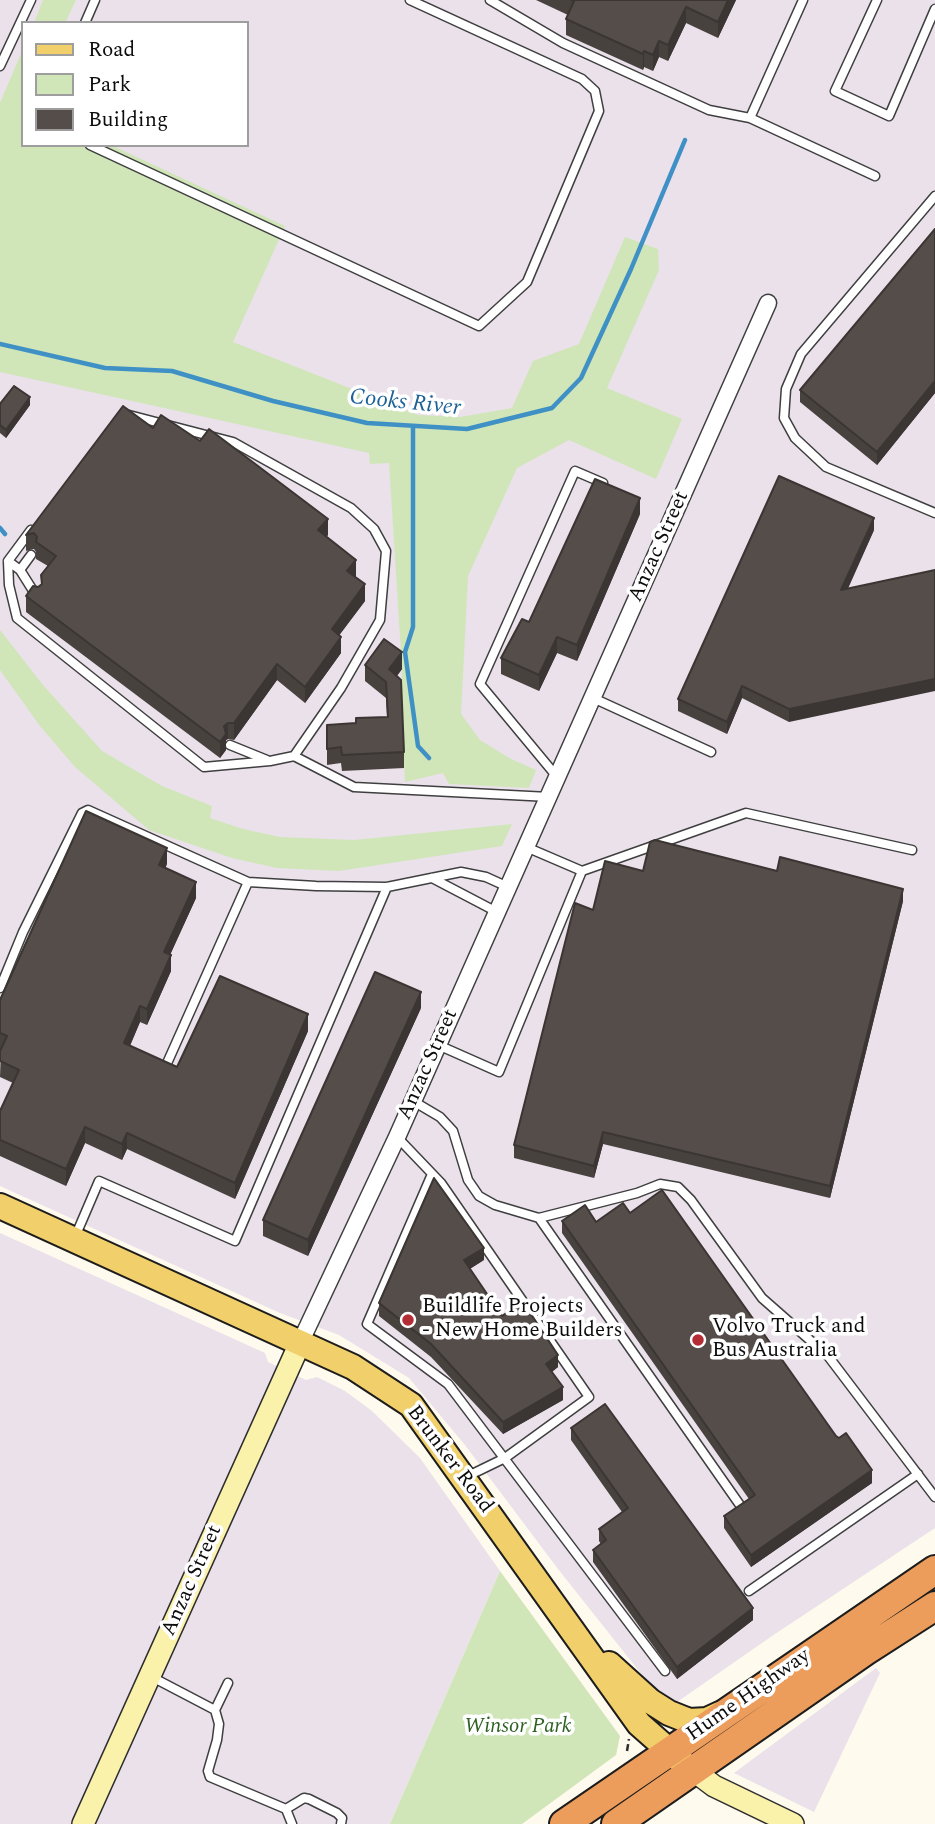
<!DOCTYPE html>
<style>
body{margin:0}
#map{position:relative;width:935px;height:1824px;overflow:hidden;background:#fefaed;font-family:Spectral,serif}
canvas{display:block}
.legend{position:absolute;left:21px;top:21px;width:228px;height:126px;box-sizing:border-box;background:#fff;border:2px solid #9e9e9e;margin:0;padding:9px 12px;list-style:none;font-size:21px;color:#0c0c0c}
.legend li{display:flex;align-items:center;gap:14px;height:35px}
.legend b{width:35px;border:2px solid #9e9e9e}
</style>
<div id="map">
<canvas width="935" height="1824"></canvas>
<ul class="legend">
<li><b style="height:9px;background:#f1cf6a"></b>Road</li>
<li><b style="height:19px;background:#d0e6b8"></b>Park</li>
<li><b style="height:19px;background:#544d49"></b>Building</li>
</ul>
</div>
<script>
const ctx = document.querySelector('canvas').getContext('2d');
ctx.lineJoin = 'round';
function fillPath(path, color) {
  ctx.fillStyle = color;
  ctx.fill(path, 'evenodd');
}
function poly(rows) {
  const path = new Path2D();
  for (const r of rows) {
    path.moveTo(r[0], r[1]);
    for (let i = 2; i < r.length; i += 2) path.lineTo(r[i], r[i + 1]);
  }
  return path;
}
function stroke(path, color, width, dash) {
  ctx.strokeStyle = color;
  ctx.lineWidth = width;
  ctx.lineCap = dash ? 'butt' : 'round';
  ctx.setLineDash(dash || []);
  ctx.stroke(path);
}
function label(font, color, halo, rows, align = 'center') {
  ctx.font = font + ' Spectral,serif';
  ctx.lineWidth = 7;
  ctx.setLineDash([]);
  ctx.textBaseline = 'middle';
  ctx.strokeStyle = halo;
  ctx.fillStyle = color;
  for (const [text, x, y, turn = 0] of rows) {
    ctx.save();
    ctx.translate(x, y);
    ctx.rotate((+turn || 0) * Math.PI / 180);
    ctx.textAlign = isNaN(turn) ? turn : align;
    if (halo) ctx.strokeText(text, 0, 0);
    ctx.fillText(text, 0, 0);
    ctx.restore();
  }
}
const industrial = poly([
 [0,0,935,0,935,1528,772,1636,677,1702,654,1690,558,1569,465,1445,409,1378,339,1335,280,1313,0,1186],
 [23,23,247,23,247,145,23,145],
 [0,1233,265,1353,268,1362,306,1380,317,1377,345,1391,372,1411,420,1458,500,1571,390,1824,0,1824],
 [876,1668,880,1673,814,1812,734,1773]
]);
const green = poly([
 [43,0,76,0,65,23,34,23],
 [23,49,23,145,111,145,285,226,233,342,418,415,460,417,512,408,533,361,579,344,625,237,658,249,659,270,607,388,682,419,656,479,569,440,517,468,468,576,461,714,480,740,511,759,536,770,529,788,449,784,443,773,405,782,401,696,402,668,389,463,370,464,369,453,0,372,0,103],
 [0,630,43,685,102,751,162,786,212,806,210,818,243,829,280,837,354,840,512,824,502,846,339,871,277,868,232,858,149,830,75,767,40,726,0,670],
 [500,1571,620,1736,616,1755,522,1824,390,1824]
]);
const stream = poly([
 [0,344,105,368,172,371,273,401,367,423,467,429,552,408,581,378,631,269,685,140],
 [413,426,413,627,405,652,418,746,429,758],
 [0,528,5,534]
]);
const path = poly([
 [627,1751,629,1739]
]);
const lane = poly([
 [490,0,563,43,709,110,750,118,875,176],
 [877,0,835,91,889,116,935,9],
 [85,23,95,0],
 [0,66,31,0],
 [750,118,803,0],
 [90,145,479,326,527,282,599,111,595,91,582,79,410,0],
 [935,196,801,354,786,389,784,418,795,438,826,467,935,513],
 [129,415,233,442,351,508,374,529,386,551,380,620,341,688,294,756],
 [31,530,8,561,9,585,17,618,204,767,270,761,294,756,354,787,549,797],
 [8,561,20,570,37,597],
 [20,570,31,555],
 [593,698,711,752],
 [230,745,267,760],
 [558,778,480,684,575,471,603,483],
 [582,871,746,813,912,850],
 [432,878,497,912],
 [0,988,23,932,82,813,88,810,248,882,316,886,387,887,461,872,486,877,508,887],
 [438,1045,499,1072,582,871,526,847],
 [164,1070,248,882],
 [413,1101,440,1117,453,1131,468,1180,479,1196,495,1205,539,1218],
 [397,1137,441,1183,589,1397,505,1458,468,1476],
 [432,1174,367,1324,448,1384,665,1671],
 [75,1237,99,1181,235,1241,387,887],
 [742,1508,539,1218,637,1193,660,1184,678,1187,691,1200,762,1298,828,1356,935,1497],
 [749,1591,918,1474],
 [150,1676,215,1710,219,1724,217,1740,208,1771,210,1777,286,1809,292,1824],
 [215,1710,228,1683],
 [286,1809,304,1798,309,1799,337,1813,342,1818,341,1824]
]);
const street = poly([
 [300,1343,397,1137,768,303]
]);
const secondary = poly([
 [694,1771,714,1786,793,1824],
 [83,1824,300,1343]
]);
const primary = poly([
 [0,1206,353,1367,411,1405,639,1724,682,1762],
 [609,1664,650,1701,669,1713,689,1721,707,1720,720,1714]
]);
const highway = poly([
 [564,1824,935,1570],
 [616,1824,865,1651,935,1606]
]);
const wall = poly([
 [536,0,736,0,718,38,686,23,668,61,659,57,653,71,644,67,643,70,566,35,566,19,568,15],
 [935,229,935,393,877,465,800,402,800,390],
 [0,404,30,405,6,438,0,433],
 [153,428,328,535,326,537,355,577,365,601,339,635,341,653,305,703,277,680,234,740,228,739,226,740,226,750,220,758,26,612,26,596,41,585,41,575,48,566,36,559,36,552,34,549,26,551,26,535],
 [640,514,577,661,557,653,539,691,501,674,501,658,529,622],
 [874,530,789,722,742,698,727,734,678,711,678,699],
 [365,665,402,669,397,676,404,752,404,768,342,771,341,763,327,765,327,725,356,723,356,718,387,717,386,698,365,681],
 [167,864,165,868,196,898,170,955,171,971,147,1025,140,1022,130,1046,177,1067,308,1031,235,1199,127,1149,122,1160,85,1143,66,1186,0,1156,0,1111,13,1083,0,1077,1,1049,0,1049,0,1000],
 [643,871,777,871,903,901,830,1198,603,1144,594,1178,514,1158,514,1145,593,910],
 [421,1008,308,1256,263,1236,263,1220],
 [630,1213,836,1436,872,1483,751,1567,724,1528,724,1516,749,1499,562,1233,562,1221,596,1222],
 [484,1260,470,1269,502,1316,558,1367,552,1372,563,1400,503,1434,431,1357,379,1316,379,1303],
 [571,1428,753,1620,677,1679,593,1562,593,1550,601,1544,599,1541,599,1529,622,1512,571,1440]
]);
const shadedWall = poly([
 [728,0,736,0,718,38,718,22],
 [686,7,686,23,668,61,668,45],
 [659,41,659,57,653,71,653,55],
 [644,51,644,67,643,70,643,54],
 [935,381,935,393,877,465,877,452],
 [30,397,30,405,6,438,6,430],
 [640,498,640,514,577,661,577,645],
 [874,518,874,530,841,603,841,590],
 [328,519,328,535,318,546,318,530],
 [356,560,356,577,347,571],
 [365,584,365,601,332,645,332,629],
 [341,637,341,653,305,703,305,687],
 [557,637,557,653,539,691,539,675],
 [402,652,402,669,389,686,389,669],
 [277,664,277,680,234,740,234,723],
 [935,679,935,691,789,722,789,709],
 [742,686,742,698,727,734,727,722],
 [228,723,228,739,226,740,226,750,220,758,220,742,224,726],
 [167,848,167,864,159,882,159,865],
 [196,882,196,898,164,968,164,952],
 [903,889,903,901,830,1198,830,1186],
 [171,955,171,971,147,1025,147,1009],
 [421,992,421,1008,308,1256,308,1240],
 [140,1006,140,1022,124,1059,124,1043],
 [308,1014,308,1031,235,1199,235,1183],
 [85,1127,85,1143,66,1186,66,1169],
 [603,1132,603,1144,594,1178,594,1166],
 [127,1133,127,1149,122,1160,122,1144],
 [484,1248,484,1260,464,1272,464,1260],
 [558,1355,558,1367,546,1376,546,1364],
 [563,1387,563,1400,503,1434,503,1422],
 [872,1470,872,1483,751,1567,751,1555],
 [753,1608,753,1620,677,1679,677,1667]
]);
const building = poly([
 [571,0,728,0,718,22,686,7,668,45,659,41,653,55,644,51,643,54,566,19,574,1,571,0],
 [935,229,935,381,877,452,800,390,935,229],
 [14,386,30,397,6,430,0,425,0,404,14,386],
 [123,406,153,428,161,415,200,441,209,429,328,519,318,530,356,560,347,571,365,584,332,629,341,637,305,687,277,664,234,723,228,723,224,726,226,734,220,742,26,596,33,586,38,587,42,584,41,575,56,556,36,542,37,537,34,533,26,535,123,406],
 [779,476,874,518,841,590,935,570,935,679,789,709,742,686,727,722,678,699,779,476],
 [595,479,640,498,577,645,557,637,539,675,501,658,522,619,529,622,595,479],
 [384,639,402,652,389,669,401,680,404,752,342,755,341,747,327,749,327,725,356,723,356,718,388,717,386,682,365,665,384,639],
 [86,811,167,848,159,865,196,882,164,952,171,955,147,1009,140,1006,124,1043,177,1067,220,976,308,1014,235,1183,127,1133,122,1144,85,1127,66,1169,0,1140,0,1111,19,1070,0,1061,0,1051,7,1036,0,1033,0,1000,86,811],
 [655,840,777,871,780,857,903,889,830,1186,603,1132,594,1166,514,1145,575,903,593,910,605,861,643,871,650,842,655,840],
 [375,972,421,992,308,1240,263,1220,375,972],
 [434,1178,484,1248,464,1260,502,1316,523,1302,558,1355,546,1364,563,1387,503,1422,431,1344,379,1303,434,1178],
 [662,1190,836,1436,839,1438,846,1433,872,1470,751,1555,724,1516,755,1495,562,1221,585,1205,596,1222,623,1203,630,1213,662,1190],
 [605,1404,753,1608,677,1667,593,1550,606,1540,599,1529,628,1508,571,1428,605,1404]
]);
const markers = [
 [408,1320,7,"#b42c34"],
 [698,1340,7,"#b42c34"]
];
const streetNames = [
 ["Anzac Street",660,547,-66],
 ["Anzac Street",429,1065,-66],
 ["Brunker Road",449,1460,53],
 ["Anzac Street",193,1581,-66],
 ["Hume Highway",749,1696,-35]
];
const poiNames = [
 ["Buildlife Projects",422,1308],
 ["- New Home Builders",422,1332],
 ["Volvo Truck and",712,1328],
 ["Bus Australia",712,1352]
];
const parkNames = [
 ["Winsor Park",518,1728]
];
const waterNames = [
 ["Cooks River",405,404,6]
];
fillPath(industrial, '#eae1eb');
fillPath(green, '#d0e6b8');
stroke(stream, '#3f91c5', 4.5);
stroke(lane, '#3f3f3f', 11);
stroke(street, '#3f3f3f', 19);
stroke(secondary, '#2e2e2e', 24);
stroke(primary, '#1d1d1d', 28);
stroke(highway, '#1d1d1d', 32);
stroke(path, '#2e2e2e', 2.5, [7, 3.5]);
stroke(lane, '#fff', 8);
stroke(street, '#fff', 16);
stroke(secondary, '#faf1ab', 21);
stroke(primary, '#f1cf6a', 24);
stroke(highway, '#ec9d5c', 28);
fillPath(wall, '#48423f');
fillPath(shadedWall, '#3b3633');
fillPath(building, '#544d49');
stroke(building, '#3b3633', 2);
for (const [x, y, r, color] of markers) {
  const dot = new Path2D();
  dot.arc(x, y, r, 0, 2 * Math.PI);
  ctx.fillStyle = color;
  ctx.fill(dot);
  stroke(dot, '#fff', 2.5);
}
label('21px', '#0c0c0c', '#fff', streetNames);
label('21px', '#0c0c0c', '#fff', poiNames, 'left');
label('italic 21px', '#2e6021', '#fff', parkNames);
label('italic 23px', '#1d6296', '#fff', waterNames);
</script>
